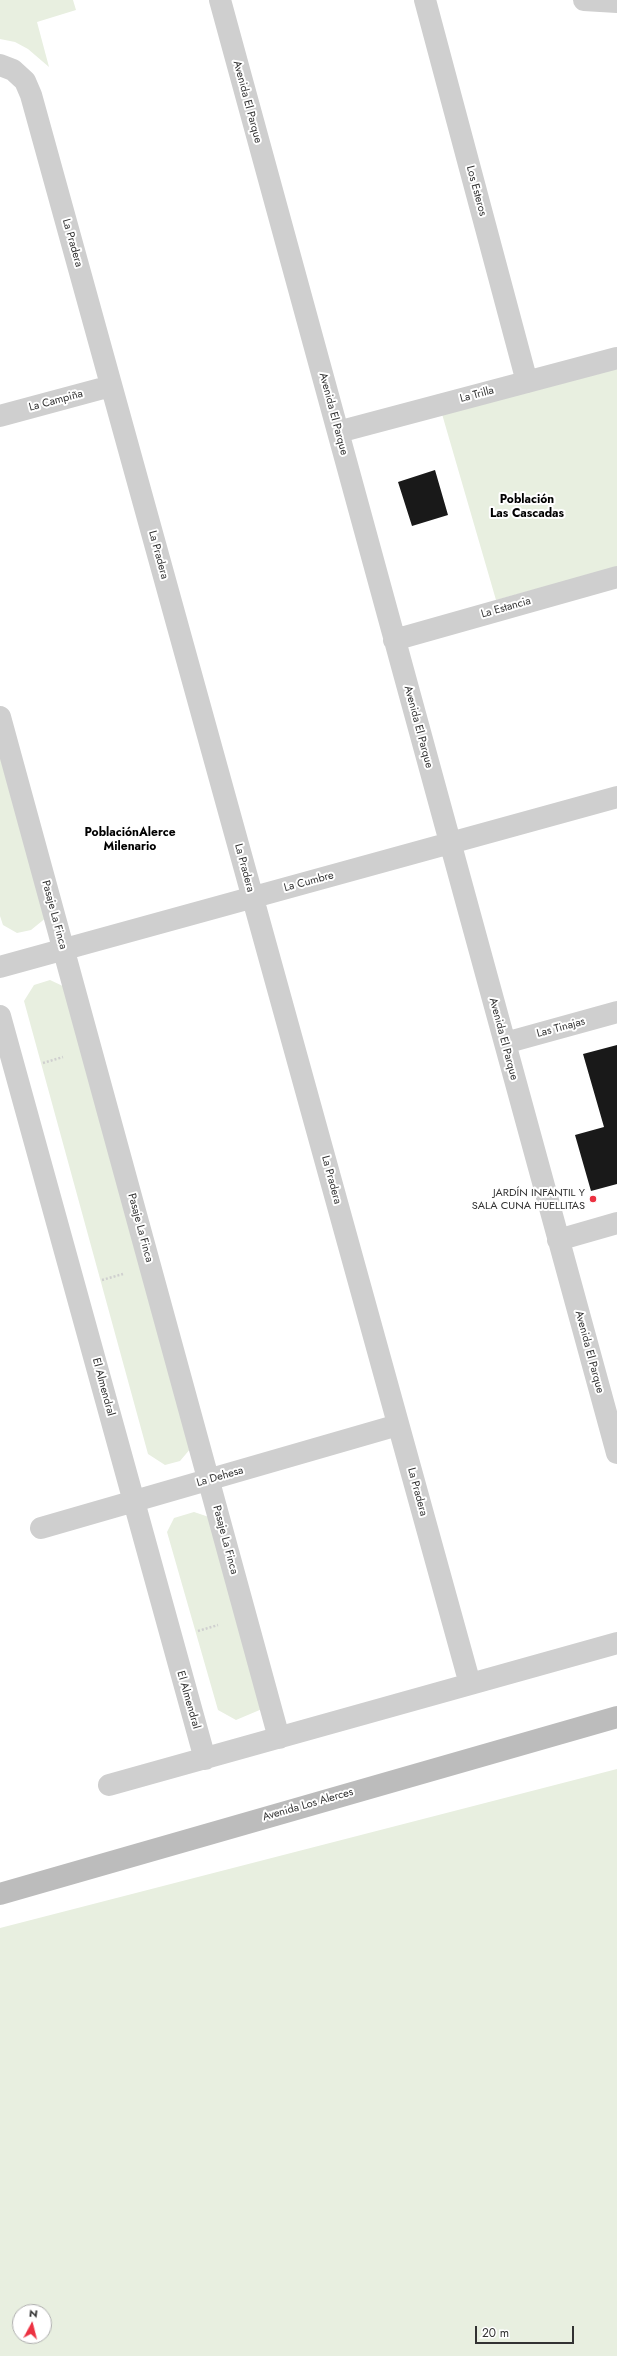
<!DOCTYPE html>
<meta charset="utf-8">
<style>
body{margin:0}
#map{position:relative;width:617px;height:2356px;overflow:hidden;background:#fff;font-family:Jost,sans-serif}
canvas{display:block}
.north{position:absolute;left:12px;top:2304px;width:40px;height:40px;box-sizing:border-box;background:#fff;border:1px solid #adadad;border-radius:50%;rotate:7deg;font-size:11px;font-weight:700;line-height:16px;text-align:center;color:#323232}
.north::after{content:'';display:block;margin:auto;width:14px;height:18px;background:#ec3141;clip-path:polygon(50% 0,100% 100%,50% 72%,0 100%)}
.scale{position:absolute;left:475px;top:2326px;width:99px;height:18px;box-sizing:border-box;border:2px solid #323232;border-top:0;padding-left:5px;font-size:12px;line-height:14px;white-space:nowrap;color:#323232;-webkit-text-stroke:3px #fff;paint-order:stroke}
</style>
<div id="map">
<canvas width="617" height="2356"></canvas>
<div class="north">N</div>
<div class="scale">20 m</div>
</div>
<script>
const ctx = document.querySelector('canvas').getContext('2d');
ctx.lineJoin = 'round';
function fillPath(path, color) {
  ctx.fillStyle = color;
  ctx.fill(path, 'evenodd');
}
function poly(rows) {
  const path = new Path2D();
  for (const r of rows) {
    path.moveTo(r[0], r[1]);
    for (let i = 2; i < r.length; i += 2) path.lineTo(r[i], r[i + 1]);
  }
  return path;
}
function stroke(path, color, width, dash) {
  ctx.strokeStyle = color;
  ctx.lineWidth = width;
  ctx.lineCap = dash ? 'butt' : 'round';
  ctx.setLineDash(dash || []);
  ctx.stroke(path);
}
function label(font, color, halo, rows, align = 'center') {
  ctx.font = font + ' Jost,sans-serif';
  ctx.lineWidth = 4;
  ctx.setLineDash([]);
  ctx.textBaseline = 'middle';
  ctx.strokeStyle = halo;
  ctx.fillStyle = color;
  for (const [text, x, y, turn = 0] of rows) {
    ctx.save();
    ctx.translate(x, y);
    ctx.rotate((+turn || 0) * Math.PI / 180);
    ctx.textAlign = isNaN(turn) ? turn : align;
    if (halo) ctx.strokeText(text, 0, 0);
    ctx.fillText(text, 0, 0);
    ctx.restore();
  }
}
const green = poly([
 [0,0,73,0,76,10,37,22,49,67,28,49,15,42,0,39],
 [617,366,617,567,496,600,442,414],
 [0,749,47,917,31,930,17,933,3,925,0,916],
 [50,980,67,988,191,1448,180,1461,165,1465,148,1454,24,1001,34,985],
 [194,1512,209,1517,262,1709,236,1720,218,1710,167,1532,174,1518],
 [617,1769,617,2356,0,2356,0,1928],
 [20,2312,44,2312,44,2336,20,2336]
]);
const building = poly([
 [435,470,448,515,412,526,398,482],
 [617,1045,617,1184,591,1191,575,1135,604,1127,583,1054]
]);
const path = poly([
 [43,1063,63,1057],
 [102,1280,123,1274],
 [198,1631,218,1625]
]);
const street = poly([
 [220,0,617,1453],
 [425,0,527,382],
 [584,0,617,2],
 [0,65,13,70,25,81,31,95,470,1684],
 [0,416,111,386],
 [338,432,617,358],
 [394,640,617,577],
 [0,717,279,1738],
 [0,967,617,797],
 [0,1016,205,1759],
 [505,1043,617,1012],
 [558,1240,617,1223],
 [41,1528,398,1425],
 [109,1785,617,1643]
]);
const secondary = poly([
 [0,1894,617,1717]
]);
const markers = [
 [593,1199,4,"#ec3141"]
];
const streetNames = [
 ["Avenida El Parque",247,102,75],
 ["Los Esteros",476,191,75],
 ["La Pradera",72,243,74],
 ["La Trilla",477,395,-15],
 ["La Campiña",56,401,-15],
 ["Avenida El Parque",333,414,75],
 ["La Pradera",158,555,75],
 ["La Estancia",506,608,-16],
 ["Avenida El Parque",418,727,75],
 ["La Pradera",244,868,75],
 ["La Cumbre",309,882,-15],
 ["Pasaje La Finca",54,915,75],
 ["Las Tinajas",561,1028,-15],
 ["Avenida El Parque",503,1039,75],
 ["La Pradera",331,1180,75],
 ["Pasaje La Finca",140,1228,75],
 ["Avenida El Parque",589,1352,75],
 ["El Almendral",103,1387,75],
 ["La Dehesa",220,1477,-16],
 ["La Pradera",417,1492,75],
 ["Pasaje La Finca",225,1540,75],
 ["El Almendral",188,1700,74],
 ["Avenida Los Alerces",308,1805,-16]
];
const poiNames = [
 ["JARDÍN INFANTIL Y",585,1193],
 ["SALA CUNA HUELLITAS",585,1206]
];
const neighbourhoodNames = [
 ["Población",527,500],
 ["Las Cascadas",527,514],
 ["PoblaciónAlerce",130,833],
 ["Milenario",130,847]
];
fillPath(green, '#e8efe0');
fillPath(building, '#191919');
stroke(path, '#cfcfcf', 2.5, [2, 2]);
stroke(street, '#cfcfcf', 22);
stroke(secondary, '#bcbcbc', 22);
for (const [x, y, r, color] of markers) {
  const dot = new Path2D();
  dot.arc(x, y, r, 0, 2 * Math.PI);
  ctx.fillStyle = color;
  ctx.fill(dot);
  stroke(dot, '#fff', 1.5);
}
label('11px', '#323232', '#fff', streetNames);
label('11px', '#323232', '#fff', poiNames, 'right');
label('bold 12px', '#000', '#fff', neighbourhoodNames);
</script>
